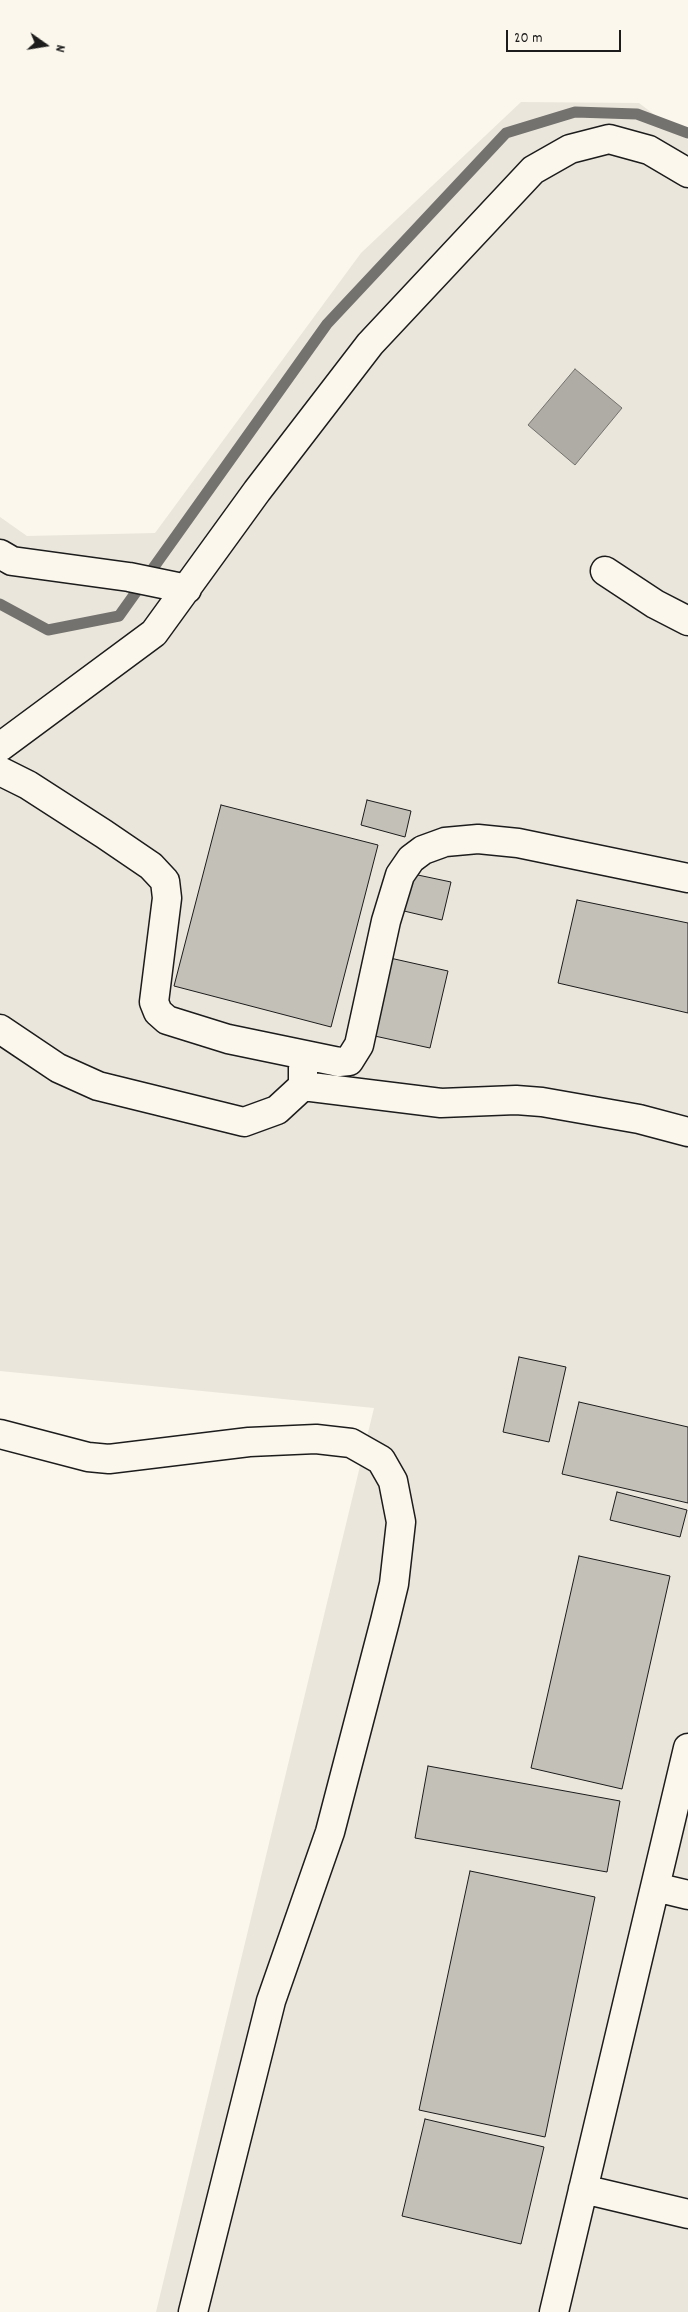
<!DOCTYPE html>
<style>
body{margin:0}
#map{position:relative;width:688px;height:2312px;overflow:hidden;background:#fbf7ec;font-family:Dekko,sans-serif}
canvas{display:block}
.north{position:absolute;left:20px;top:20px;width:50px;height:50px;-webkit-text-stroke:4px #fbf7ec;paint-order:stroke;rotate:103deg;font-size:14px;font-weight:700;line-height:20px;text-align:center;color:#1c1c1c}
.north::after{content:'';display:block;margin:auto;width:18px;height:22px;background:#1c1c1c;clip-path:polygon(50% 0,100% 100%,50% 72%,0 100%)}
.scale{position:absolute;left:506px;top:30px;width:115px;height:22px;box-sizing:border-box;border:2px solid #1c1c1c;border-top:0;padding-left:6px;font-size:15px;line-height:18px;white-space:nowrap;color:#1c1c1c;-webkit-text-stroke:4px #fbf7ec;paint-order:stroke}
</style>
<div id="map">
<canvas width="688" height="2312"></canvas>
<div class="north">N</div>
<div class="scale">20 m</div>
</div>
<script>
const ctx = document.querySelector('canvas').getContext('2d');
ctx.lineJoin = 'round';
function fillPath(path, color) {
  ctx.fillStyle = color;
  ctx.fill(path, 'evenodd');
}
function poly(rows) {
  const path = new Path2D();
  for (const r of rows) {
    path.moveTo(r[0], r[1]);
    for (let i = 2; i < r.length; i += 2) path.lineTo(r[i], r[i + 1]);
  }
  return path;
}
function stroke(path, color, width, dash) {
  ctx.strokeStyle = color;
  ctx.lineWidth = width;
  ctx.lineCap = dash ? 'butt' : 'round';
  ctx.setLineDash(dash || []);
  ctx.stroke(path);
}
const built = poly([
 [521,102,639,103,688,140,688,2312,156,2312,374,1408,0,1371,0,517,27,536,155,533,361,253]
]);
const water = poly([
 [575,369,622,408,575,465,528,425,575,369]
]);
const stream = poly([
 [0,604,48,630,119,616,327,324,506,133,575,112,637,114,688,133]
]);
const building = poly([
 [367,800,411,811,405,837,361,825,367,800],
 [221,805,378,845,331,1027,174,986,221,805],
 [413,874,451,882,442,920,404,911,413,874],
 [577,900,688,923,688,1013,558,983,577,900],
 [390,958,448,971,430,1048,370,1035,390,958],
 [519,1357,566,1367,549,1442,503,1432,519,1357],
 [579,1402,688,1427,688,1503,562,1474,579,1402],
 [617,1492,687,1510,680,1537,610,1520,617,1492],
 [579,1556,670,1576,622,1789,531,1768,579,1556],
 [428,1766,620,1801,607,1872,415,1838,428,1766],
 [470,1871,595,1897,545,2137,419,2110,470,1871],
 [425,2119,544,2147,521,2244,402,2216,425,2119]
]);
const minor = poly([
 [0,554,12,561,129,577,187,589],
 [605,571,655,604,688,621],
 [0,747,154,633,257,491,370,344,533,170,570,149,609,139,649,150,688,173],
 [0,771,28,785,104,834,151,866,165,881,167,898,154,1002,158,1012,167,1020,228,1039,339,1062,349,1061,359,1045,386,921,400,875,411,859,423,850,445,842,478,839,518,843,688,878],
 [0,1029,58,1068,98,1086,244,1122,277,1110,303,1086,303,1068],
 [303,1086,441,1103,516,1100,542,1102,639,1119,688,1132],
 [0,1434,88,1457,109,1459,249,1442,316,1439,351,1443,381,1460,393,1481,401,1522,394,1584,385,1621,330,1832,271,2001,193,2312],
 [655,1887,688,1895],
 [583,2189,688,2214],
 [554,2312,688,1748]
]);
fillPath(built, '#eae6dc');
fillPath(water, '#afaca5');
stroke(water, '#74726e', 1);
stroke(stream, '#74726e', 11);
fillPath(building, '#c3c0b8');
stroke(building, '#1c1c1c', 1);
stroke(minor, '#1c1c1c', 31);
stroke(minor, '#fbf7ec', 28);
</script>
